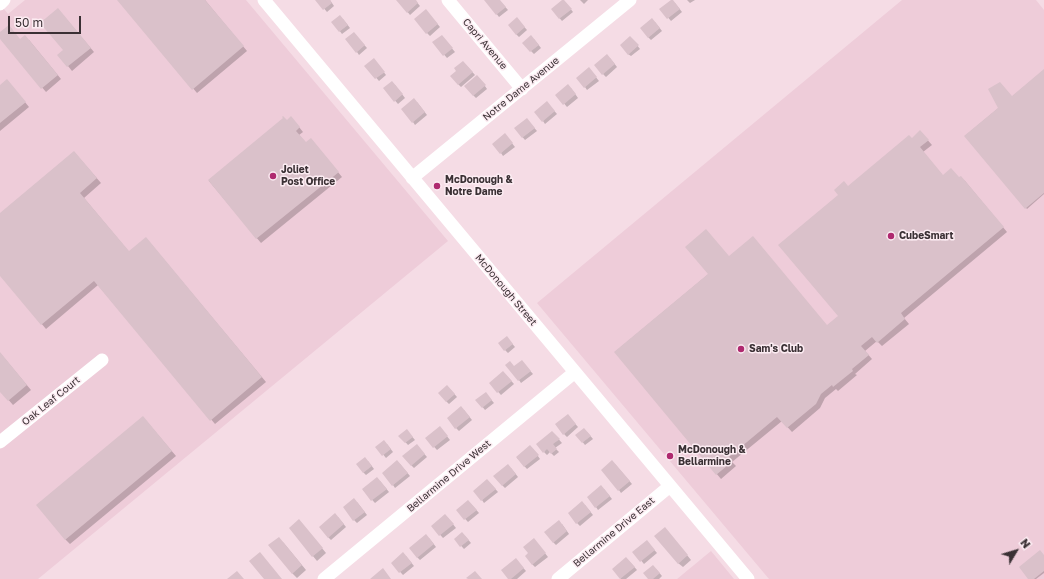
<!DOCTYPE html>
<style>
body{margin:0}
#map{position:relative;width:1044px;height:579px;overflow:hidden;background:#f5dce5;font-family:"Golos Text",sans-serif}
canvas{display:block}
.north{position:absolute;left:996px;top:531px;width:40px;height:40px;-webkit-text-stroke:3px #fcecf2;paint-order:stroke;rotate:52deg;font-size:11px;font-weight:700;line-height:16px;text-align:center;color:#3a3034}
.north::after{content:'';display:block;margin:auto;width:14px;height:18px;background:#3a3034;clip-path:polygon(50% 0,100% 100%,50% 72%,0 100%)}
.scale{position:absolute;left:8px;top:16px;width:73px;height:18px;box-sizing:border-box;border:2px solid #3a3034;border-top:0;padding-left:5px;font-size:12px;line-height:14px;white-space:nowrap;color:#3a3034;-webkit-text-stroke:3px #fcecf2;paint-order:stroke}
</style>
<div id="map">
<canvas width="1044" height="579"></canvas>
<div class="north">N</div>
<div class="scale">50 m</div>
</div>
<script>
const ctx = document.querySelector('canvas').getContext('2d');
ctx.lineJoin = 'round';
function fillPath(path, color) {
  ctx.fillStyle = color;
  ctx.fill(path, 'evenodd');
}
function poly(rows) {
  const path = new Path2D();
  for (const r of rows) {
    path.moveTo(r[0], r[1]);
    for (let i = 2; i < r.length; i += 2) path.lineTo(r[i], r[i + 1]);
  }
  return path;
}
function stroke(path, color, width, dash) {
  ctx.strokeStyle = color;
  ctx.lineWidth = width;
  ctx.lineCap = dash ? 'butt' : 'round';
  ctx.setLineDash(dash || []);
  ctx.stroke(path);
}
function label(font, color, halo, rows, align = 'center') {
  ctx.font = font + ' "Golos Text",sans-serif';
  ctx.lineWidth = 3;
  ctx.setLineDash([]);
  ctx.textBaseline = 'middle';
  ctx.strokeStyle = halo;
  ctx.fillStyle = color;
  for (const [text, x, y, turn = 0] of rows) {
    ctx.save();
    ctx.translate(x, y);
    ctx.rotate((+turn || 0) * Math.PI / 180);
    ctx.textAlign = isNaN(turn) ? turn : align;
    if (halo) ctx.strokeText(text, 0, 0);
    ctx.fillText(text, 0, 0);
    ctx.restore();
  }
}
const built = poly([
 [25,0,246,0,448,241,38,579,0,579,0,4,8,14],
 [902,0,1036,0,1044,10,1044,579,769,579,537,303],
 [711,551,734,579,677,579]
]);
const shadow = poly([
 [119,0,205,0,247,51,197,93],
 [317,0,330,0,334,6,327,12],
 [398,0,415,0,420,6,410,15],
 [486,0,499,0,508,10,499,17],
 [580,0,588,0,584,4],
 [687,0,695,0,690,3],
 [566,3,573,12,562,21,552,9],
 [675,3,682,12,671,21,661,9],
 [428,13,440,27,430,36,427,33],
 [62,14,94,52,72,71,68,66],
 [343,19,350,28,342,34,333,22],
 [519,21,527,30,519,37,516,34],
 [655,22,662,31,651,40,648,37],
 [0,34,21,40,29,40,61,79,46,92,0,38],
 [356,36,367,48,359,55,357,52],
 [444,39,455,52,447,58,434,43],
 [534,39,541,48,534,54,523,43],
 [633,40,640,49,631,56,628,54],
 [610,58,617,67,606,77,603,74],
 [376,62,386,75,379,81,366,66],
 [466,65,475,75,461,87,458,84],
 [1044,70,1044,194,1027,209,965,136],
 [591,71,599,81,587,90,585,87],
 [480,79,487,89,476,98,473,95],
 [11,85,29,107,0,131,0,86],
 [395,85,405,98,398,104,385,89],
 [571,88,578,98,567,107,557,95],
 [417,102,427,115,415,125,413,122],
 [549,105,557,114,545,124,543,121],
 [287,121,295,122,303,132,299,135,306,143,315,144,342,177,261,243,209,181],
 [529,122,537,131,525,140,515,128],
 [924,136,932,145,923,152,943,176,960,178,965,181,1007,232,904,318,909,324,882,346,877,341,865,351,872,359,855,374,857,375,838,391,836,389,825,398,820,408,792,432,782,421,732,462,736,466,721,479,615,352,729,257,827,326,839,316,848,187,912,139],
 [507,137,515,147,503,156,501,153],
 [74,152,101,183,84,198,129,252,150,243,266,382,215,424,98,285,46,329,0,274,0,214],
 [509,340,515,347,508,353,505,350],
 [0,353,31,390,13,405,0,390],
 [524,364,533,374,521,383,519,380,515,367],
 [506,375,514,384,501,395,490,383],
 [450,389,457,397,449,404,446,401],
 [488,396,494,403,485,410,477,400],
 [464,410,472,420,459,431,456,428],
 [570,418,578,427,567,437,564,434],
 [147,422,176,456,70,544,65,539],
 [442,430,450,440,437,450,426,438],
 [587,432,593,439,585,445,577,435],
 [409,433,415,440,408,445,400,436],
 [555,435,562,443,555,448,559,452,554,456,550,452,547,455,544,452],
 [387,444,393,452,386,458,377,447],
 [419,448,427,457,414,468,411,465],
 [533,449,540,459,527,469,517,458],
 [368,461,374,469,366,475,363,472],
 [400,464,410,476,395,488,393,485],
 [615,464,632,484,621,493,619,490],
 [511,468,518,477,505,488,502,485],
 [380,481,389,492,375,503,363,490],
 [490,483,498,492,484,503,482,500],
 [604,489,612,499,598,510,596,507],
 [357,502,367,515,357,523,354,520],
 [471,504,479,513,468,522,457,510],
 [585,505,593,515,580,526,577,523],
 [338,517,346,527,331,540,328,537],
 [448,518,456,528,443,538,432,526],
 [562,524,569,534,556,545,553,542],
 [303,525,326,553,317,561,290,528],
 [669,533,691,560,683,567,678,563],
 [465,536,471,543,464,549,455,539],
 [429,538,436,547,420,560,417,557],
 [283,542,306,570,297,578,292,573],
 [536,542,548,557,535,567,532,564],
 [649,544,657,553,644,564,634,552],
 [406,556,414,566,403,575,392,563],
 [1044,556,1044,573,1036,579,1029,579],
 [629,561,637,570,626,579,621,579,613,569],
 [518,562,526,571,517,579,510,579],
 [656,569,662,576,659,579,649,579]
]);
const building = poly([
 [117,0,205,0,244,46,192,90],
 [315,0,330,0,332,3,323,10],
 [396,0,416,0,418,3,407,13],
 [484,0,500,0,506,7,496,15],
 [562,0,564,0,572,9,559,19,551,9],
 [671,0,673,0,680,9,667,19,659,9],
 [58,8,91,48,67,67,57,55,63,50,40,23],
 [426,9,438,24,426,34,414,19],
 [340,15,348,25,339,32,331,22],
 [517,17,525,27,516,35,508,25],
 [652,18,660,28,648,38,640,28],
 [9,25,20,39,25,35,58,75,41,89,0,39,0,32],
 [354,32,365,45,356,53,345,39],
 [442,35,453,48,443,56,432,42],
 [531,35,539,45,530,52,522,43],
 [630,36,639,45,628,55,620,45],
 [607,54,615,64,602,75,594,65],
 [374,58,385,72,375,79,364,66],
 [463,61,473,72,458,85,450,76,456,71,454,68],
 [589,67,597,77,584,88,576,78],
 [1044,69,1044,193,1025,209,964,136,998,108,988,89,1000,82,1012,96],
 [477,75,486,85,473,96,464,86],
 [7,79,26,102,0,123,0,85],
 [392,81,403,94,394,102,383,88],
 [568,84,576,94,563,105,555,95],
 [414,98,425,112,412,123,401,109],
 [547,101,555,111,542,122,534,112],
 [283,116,287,120,291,116,300,127,296,131,306,142,311,138,339,172,256,239,208,180,283,118,282,117],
 [527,118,535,128,522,138,514,128],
 [920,130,929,140,920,147,943,175,951,168,959,177,961,176,1004,227,901,313,905,319,877,343,872,337,861,346,869,355,852,369,853,371,833,387,832,385,821,394,816,404,787,428,777,417,729,457,733,461,716,475,614,352,708,274,685,247,706,229,729,256,753,236,827,325,838,316,778,245,838,195,834,190,844,181,848,186,909,135,912,138],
 [505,133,513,143,500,154,492,144],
 [74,151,97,178,80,193,129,251,146,237,262,377,210,421,94,281,41,325,0,276,0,213],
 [507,336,513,344,504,351,498,343],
 [0,352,27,385,8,401,0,392],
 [522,360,531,371,518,381,505,365,510,361,514,366],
 [503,371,512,381,497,393,489,383],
 [447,385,455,394,446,402,438,393],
 [486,392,492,400,482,408,475,400],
 [461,406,470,417,455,429,447,418],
 [568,414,576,424,563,435,555,424],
 [143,416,172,451,65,540,36,505],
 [440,426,448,436,433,448,425,438],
 [584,428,591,436,582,443,575,435],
 [407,429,413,437,405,443,398,436],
 [552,431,560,439,553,444,557,449,551,454,547,449,543,453,536,444],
 [384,440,391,449,382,456,375,447],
 [417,444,425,454,411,466,402,456],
 [530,445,539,455,524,467,516,457],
 [365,457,372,466,363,473,356,464],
 [397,460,408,473,392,486,382,473],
 [612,460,630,481,618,491,601,470],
 [508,464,516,474,502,486,493,476],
 [377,477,387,489,371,501,362,489],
 [487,479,496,489,481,501,473,491],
 [601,485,610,496,595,508,587,497],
 [354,498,365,512,353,521,343,507],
 [468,500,477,510,464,520,456,510],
 [582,501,591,512,576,524,568,513],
 [335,513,344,524,328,538,319,527],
 [445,514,454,524,439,536,431,526],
 [299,519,323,548,312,557,289,528],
 [559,520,567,531,553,543,544,532],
 [665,527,688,555,678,564,654,536],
 [462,532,469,540,460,547,454,539],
 [426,534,434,544,417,558,409,548],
 [279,537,302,565,292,574,268,545],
 [534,538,546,553,532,565,525,556,528,553,523,547],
 [647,540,655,550,640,562,632,552],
 [1040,550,1044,555,1044,571,1034,579,1028,579,1019,567],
 [260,552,282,579,264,579,249,561],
 [403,552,412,563,399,573,391,563],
 [626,557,635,567,620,579,612,569],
 [516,558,524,568,511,579,508,579,501,570],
 [653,565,660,573,653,579,648,579,643,573],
 [383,568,391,579,370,579],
 [237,571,244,579,227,579],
 [475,571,482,579,468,579,466,578]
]);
const minor = poly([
 [264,0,748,579],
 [448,0,522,89],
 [0,4,4,0],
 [412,178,630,0],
 [0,442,102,360],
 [324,579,575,372],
 [558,579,670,486]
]);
const markers = [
 [273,176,4,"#af296f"],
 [437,186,4,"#af296f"],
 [891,236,4,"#af296f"],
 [741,349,4,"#af296f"],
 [670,456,4,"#af296f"]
];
const streetNames = [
 ["Capri Avenue",485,44,50],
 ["Notre Dame Avenue",521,89,-39],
 ["McDonough Street",506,290,50],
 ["Oak Leaf Court",51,401,-39],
 ["Bellarmine Drive West",449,476,-40],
 ["Bellarmine Drive East",614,532,-40]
];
const poiNames = [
 ["Joliet",281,170],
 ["Post Office",281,182],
 ["McDonough &",445,180],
 ["Notre Dame",445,192],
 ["CubeSmart",899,236],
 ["Sam's Club",749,349],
 ["McDonough &",678,450],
 ["Bellarmine",678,462]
];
fillPath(built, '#eeccd9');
fillPath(shadow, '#0003');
fillPath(building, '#dac1ca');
stroke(minor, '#fff', 13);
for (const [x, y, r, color] of markers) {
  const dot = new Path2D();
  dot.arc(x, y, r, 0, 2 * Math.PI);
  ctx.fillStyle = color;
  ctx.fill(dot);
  stroke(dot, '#fcecf2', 1.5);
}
label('10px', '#3a3034', '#fcecf2', streetNames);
label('bold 10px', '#3a3034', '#fcecf2', poiNames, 'left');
</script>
